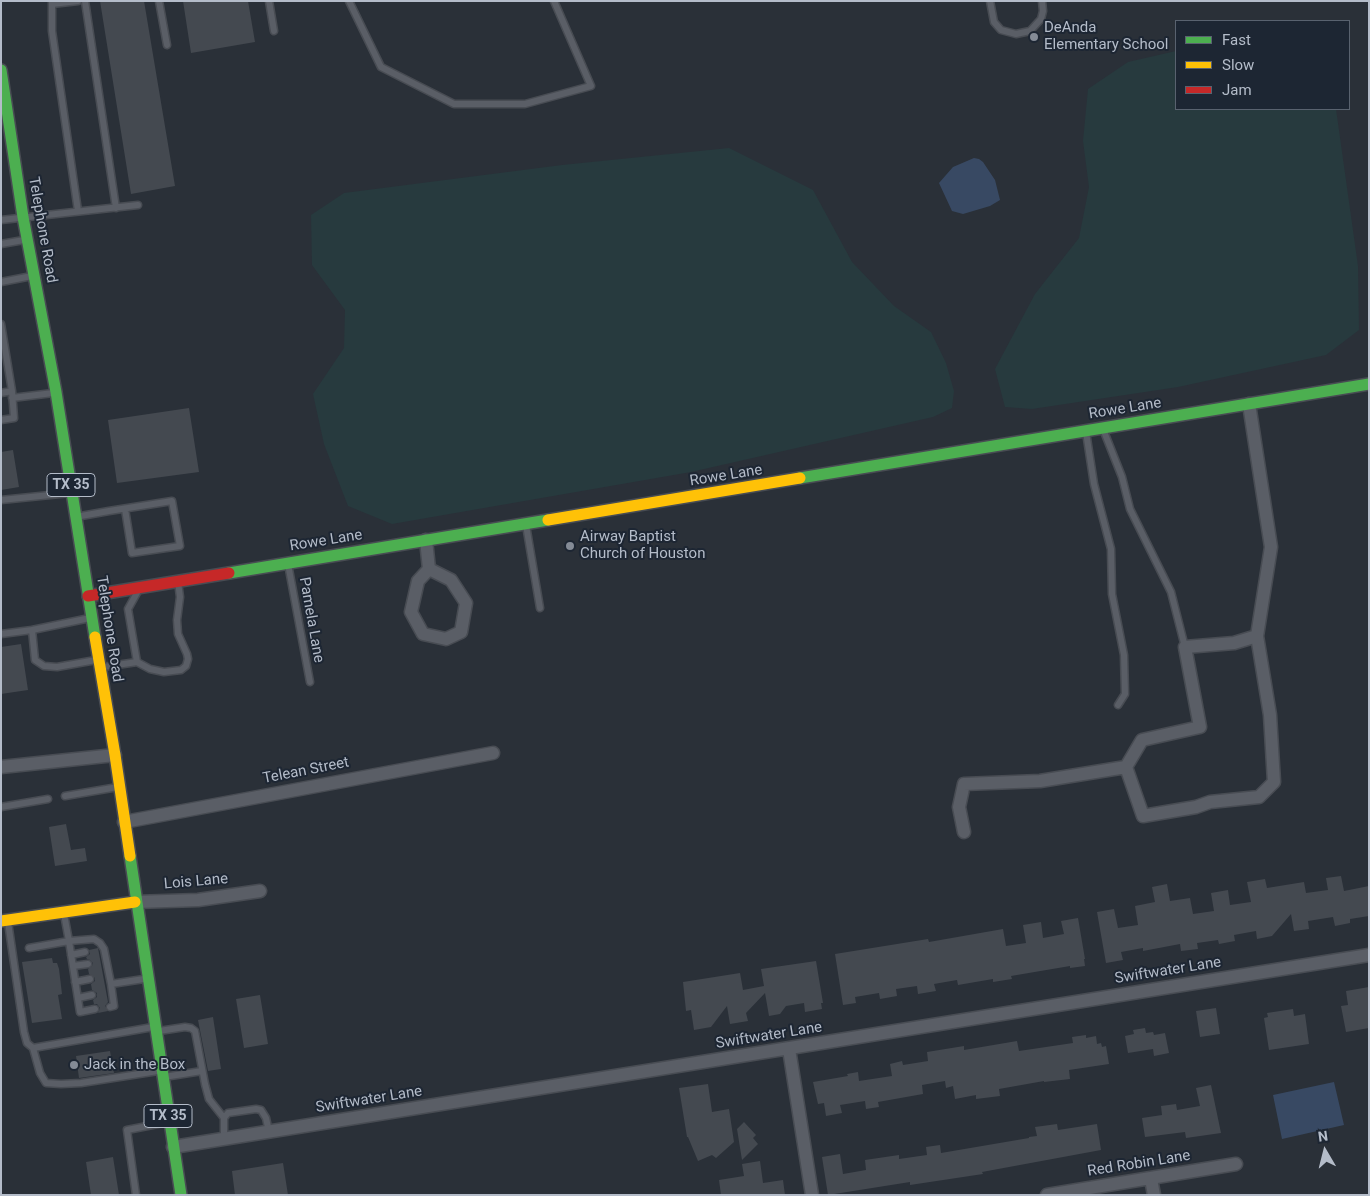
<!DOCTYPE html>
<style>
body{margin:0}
#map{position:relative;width:1370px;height:1196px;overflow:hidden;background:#2a3038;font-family:Roboto,sans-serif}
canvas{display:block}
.frame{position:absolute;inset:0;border:2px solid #b4bcc9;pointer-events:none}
.legend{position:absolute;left:1175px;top:20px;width:175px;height:90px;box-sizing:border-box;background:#1d2633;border:1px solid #59626f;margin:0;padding:6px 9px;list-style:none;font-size:15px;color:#b4bcc9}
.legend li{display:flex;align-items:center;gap:10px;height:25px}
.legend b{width:25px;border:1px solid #59626f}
.north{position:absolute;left:1300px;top:1126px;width:50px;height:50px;-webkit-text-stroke:4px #1d2633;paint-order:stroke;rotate:352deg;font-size:14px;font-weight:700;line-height:20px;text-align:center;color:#b4bcc9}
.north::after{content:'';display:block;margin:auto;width:18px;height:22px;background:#b4bcc9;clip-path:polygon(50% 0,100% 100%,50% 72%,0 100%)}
</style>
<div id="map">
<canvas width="1370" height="1196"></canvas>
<div class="frame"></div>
<ul class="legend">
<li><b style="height:6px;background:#4caf50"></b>Fast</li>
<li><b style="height:6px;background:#ffc107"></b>Slow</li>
<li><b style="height:6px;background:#c62828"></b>Jam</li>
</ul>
<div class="north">N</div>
</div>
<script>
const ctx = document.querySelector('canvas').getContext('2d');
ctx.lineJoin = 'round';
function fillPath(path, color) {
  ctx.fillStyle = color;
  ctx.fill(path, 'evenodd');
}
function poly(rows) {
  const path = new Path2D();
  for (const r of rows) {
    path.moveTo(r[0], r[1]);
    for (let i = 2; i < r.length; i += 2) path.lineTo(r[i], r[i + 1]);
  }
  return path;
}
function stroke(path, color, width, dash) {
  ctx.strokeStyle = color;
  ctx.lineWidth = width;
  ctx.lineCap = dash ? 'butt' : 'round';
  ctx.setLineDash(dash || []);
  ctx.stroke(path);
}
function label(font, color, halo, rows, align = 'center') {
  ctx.font = font + ' Roboto,sans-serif';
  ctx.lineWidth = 4;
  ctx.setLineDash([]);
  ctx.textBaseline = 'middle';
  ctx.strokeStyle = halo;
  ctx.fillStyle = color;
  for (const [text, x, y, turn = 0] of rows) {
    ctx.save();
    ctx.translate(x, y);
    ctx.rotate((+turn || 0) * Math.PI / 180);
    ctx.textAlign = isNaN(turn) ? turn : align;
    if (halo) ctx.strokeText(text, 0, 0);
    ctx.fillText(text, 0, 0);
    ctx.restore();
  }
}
const green = poly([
 [1176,51,1176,109,1336,109,1358,266,1359,330,1326,355,1178,387,1032,409,1005,407,995,369,1035,294,1079,238,1089,187,1083,141,1088,89,1128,62],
 [729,148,813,190,852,262,894,306,931,332,946,363,954,391,952,408,933,417,691,472,392,524,348,506,324,444,313,394,344,348,345,310,312,265,311,215,344,193,562,165]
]);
const water = poly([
 [974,158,979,159,983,162,995,180,1000,200,990,206,963,214,952,211,939,183,953,167],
 [1334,1082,1344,1125,1282,1139,1273,1095]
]);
const building = poly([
 [100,1,144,1,175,186,131,194],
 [183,1,248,1,255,42,191,53],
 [189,408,199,472,117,483,108,420],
 [13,450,19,487,1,490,1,452],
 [21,644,28,690,1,694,1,647],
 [66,824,71,850,85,848,87,861,55,866,49,827],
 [1341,876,1344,891,1369,886,1369,916,1350,919,1350,923,1335,926,1333,917,1308,921,1309,929,1294,931,1291,914,1272,936,1257,939,1256,931,1234,935,1235,941,1219,944,1218,940,1197,943,1198,949,1181,951,1180,944,1143,951,1143,948,1121,952,1123,960,1106,963,1097,912,1114,909,1118,928,1138,925,1135,906,1155,902,1152,887,1167,884,1170,901,1190,898,1193,914,1214,911,1211,893,1228,890,1230,905,1251,902,1247,882,1265,879,1267,888,1304,882,1306,893,1328,890,1326,878],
 [1078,918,1085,959,1084,959,1085,966,1070,968,1070,966,1011,976,1012,979,993,982,993,979,958,985,957,980,934,984,936,991,918,994,917,986,896,989,897,996,880,999,879,993,855,997,856,1003,843,1005,835,954,928,939,929,942,1003,929,1006,946,1026,943,1023,925,1041,922,1043,938,1064,934,1061,921],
 [98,948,108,1002,105,1006,108,1011,98,1013,100,1008,97,1004,94,1004,93,1000,97,997,97,993,92,990,91,984,95,981,95,978,89,974,88,969,92,966,93,963,90,960,87,959,86,957,90,954,89,950],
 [52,958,53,963,57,963,59,969,62,994,58,995,62,1019,32,1023,22,962],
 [816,961,823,1003,821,1003,822,1009,805,1012,804,1003,786,1006,780,1014,769,1016,765,993,746,1013,748,1021,730,1024,727,1006,711,1027,694,1030,691,1010,686,1011,683,982,740,973,743,990,764,986,761,969],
 [1369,987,1369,1028,1346,1032,1341,1006,1348,1005,1346,991],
 [260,995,268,1044,244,1048,236,999],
 [1216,1008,1220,1034,1200,1037,1196,1011],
 [1293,1009,1294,1016,1305,1014,1309,1044,1269,1050,1264,1018,1268,1017,1267,1013],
 [213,1017,221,1069,208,1071,198,1020],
 [1145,1028,1146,1033,1153,1032,1154,1035,1165,1033,1169,1053,1154,1056,1153,1049,1128,1053,1125,1036,1134,1034,1133,1030],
 [1086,1035,1086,1038,1096,1036,1097,1044,1101,1043,1102,1047,1106,1046,1109,1064,1069,1070,1070,1079,1044,1082,1044,1081,999,1089,1000,1096,976,1099,976,1095,955,1099,953,1086,946,1088,945,1081,922,1085,923,1094,878,1102,879,1107,866,1109,865,1101,840,1105,842,1113,826,1116,824,1103,818,1104,813,1082,848,1076,847,1074,858,1072,859,1081,892,1076,890,1064,902,1061,903,1065,928,1061,927,1052,964,1046,964,1050,1017,1041,1019,1051,1073,1043,1072,1037],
 [110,1051,114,1073,79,1078,76,1056],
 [708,1084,712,1112,729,1109,734,1142,716,1158,712,1155,698,1161,688,1137,687,1137,679,1088],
 [1211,1085,1221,1133,1186,1138,1185,1132,1145,1137,1142,1118,1162,1115,1161,1106,1176,1104,1177,1110,1200,1106,1196,1088],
 [744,1122,756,1135,753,1138,758,1144,742,1160,737,1129],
 [1057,1124,1058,1130,1097,1124,1101,1150,982,1172,983,1174,910,1185,910,1182,828,1195,822,1157,840,1154,843,1174,866,1170,865,1160,899,1155,899,1159,927,1155,926,1147,940,1145,941,1153,1029,1138,1029,1137,1037,1136,1035,1127],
 [113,1157,119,1195,91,1195,86,1162],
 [760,1161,763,1183,783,1180,785,1195,721,1195,719,1180,744,1176,742,1164],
 [283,1163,288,1195,235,1195,232,1171]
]);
const lane = poly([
 [52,1,52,31,78,211],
 [85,1,116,208],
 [159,1,167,45],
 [269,1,274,31],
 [349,1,381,67,454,104,525,104,591,86,554,1],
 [990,1,994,22,1001,30,1016,34,1030,31,1041,19,1043,11,1042,1],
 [52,4,78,1],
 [1,220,138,205],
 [1,244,24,240],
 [1,282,32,276],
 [1,324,12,391,14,418,1,420],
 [1,393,12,391],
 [12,398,53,393],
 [1103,429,1122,477,1130,509,1171,592,1185,647],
 [1086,432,1094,484,1111,549,1112,594,1124,655,1125,694,1118,705],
 [1,500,70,493],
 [81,516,109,511,172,501,180,546,132,553,125,509],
 [526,525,540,608],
 [288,564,310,682],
 [90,618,32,630,35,660,44,666,57,667,96,660],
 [1,634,32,630],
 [137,662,150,669,164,672,181,670,186,666,188,659,187,654,178,634,177,620,180,597,178,582],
 [103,667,137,662,128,609,138,591],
 [65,796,118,787],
 [1,807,48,799],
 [64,914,69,941,94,939,100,943,104,949,111,984,144,979],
 [8,922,24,1032,27,1043,33,1048,153,1027],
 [29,948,69,941,80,1012,95,1009],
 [71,955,85,952],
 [73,966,88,964],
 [75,982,90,979],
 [78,998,92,995],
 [110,1007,114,1006,111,984],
 [159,1031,185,1027,191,1028,195,1031,205,1084,209,1099,224,1118],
 [33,1048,40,1073,46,1083,61,1084,81,1083,158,1071],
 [164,1077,202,1071],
 [224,1140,224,1118,228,1113,256,1109,261,1110,266,1118,269,1132],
 [136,1195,127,1130,168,1122]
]);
const street = poly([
 [426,540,429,569],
 [429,569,451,580,466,603,461,632,446,639,423,634,411,612,418,581,429,569],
 [1,767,115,755],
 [1126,767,1143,816,1196,807,1210,802,1259,797,1274,782,1270,715,1257,636,1271,547,1249,404],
 [124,822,493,753],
 [964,832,959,807,964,784,1040,781,1126,767,1142,740,1200,727,1185,647,1234,643,1257,636],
 [135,902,198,900,260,891],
 [789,1049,812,1195],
 [173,1147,1369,955],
 [1151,1179,1154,1195],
 [1047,1195,1236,1164]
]);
const fast = poly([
 [1,70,23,217,56,392,95,637],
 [800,478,1369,384],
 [229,573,548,520],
 [130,856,181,1195]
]);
const slow = poly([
 [548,520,800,478],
 [95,637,115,755,130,856],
 [1,921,135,902]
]);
const jam = poly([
 [88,596,229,573]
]);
const markers = [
 [1034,37,5,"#848b96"],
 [570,546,5,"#848b96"],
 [74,1065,5,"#848b96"]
];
const shields = [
 [71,485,48],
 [168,1116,48]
];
const shieldNames = [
 ["TX 35",71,485],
 ["TX 35",168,1116]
];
const poiNames = [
 ["DeAnda",1044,28],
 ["Elementary School",1044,45],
 ["Airway Baptist",580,537],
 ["Church of Houston",580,554],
 ["Jack in the Box",84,1065]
];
const streetNames = [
 ["Telephone Road",42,230,80],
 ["Rowe Lane",1125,409,-9],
 ["Rowe Lane",726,476,-9],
 ["Rowe Lane",326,541,-9],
 ["Pamela Lane",311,620,80],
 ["Telephone Road",109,629,81],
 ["Telean Street",306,771,-11],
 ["Lois Lane",196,882,-5],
 ["Swiftwater Lane",1168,971,-9],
 ["Swiftwater Lane",769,1036,-9],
 ["Swiftwater Lane",369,1100,-9],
 ["Red Robin Lane",1139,1164,-9]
];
fillPath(green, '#273a3e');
fillPath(water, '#384963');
fillPath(building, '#444950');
stroke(lane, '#484c53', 9);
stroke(street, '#484c53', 15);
stroke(fast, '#484c53', 14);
stroke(slow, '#484c53', 14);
stroke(jam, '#484c53', 14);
stroke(lane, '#5a5e66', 6);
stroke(street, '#5a5e66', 12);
stroke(fast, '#4caf50', 11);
stroke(slow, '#ffc107', 11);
stroke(jam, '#c62828', 11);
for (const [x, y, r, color] of markers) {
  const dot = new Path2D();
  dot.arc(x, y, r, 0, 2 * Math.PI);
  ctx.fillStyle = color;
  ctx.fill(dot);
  stroke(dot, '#1d2633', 2);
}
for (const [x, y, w] of shields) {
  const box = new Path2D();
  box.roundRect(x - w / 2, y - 11.5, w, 23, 4);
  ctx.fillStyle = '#1d2633';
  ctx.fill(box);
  stroke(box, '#b4bcc9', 1);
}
label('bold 14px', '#b4bcc9', null, shieldNames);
label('15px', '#b4bcc9', '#1d2633', poiNames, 'left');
label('15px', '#b4bcc9', '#1d2633', streetNames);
</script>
